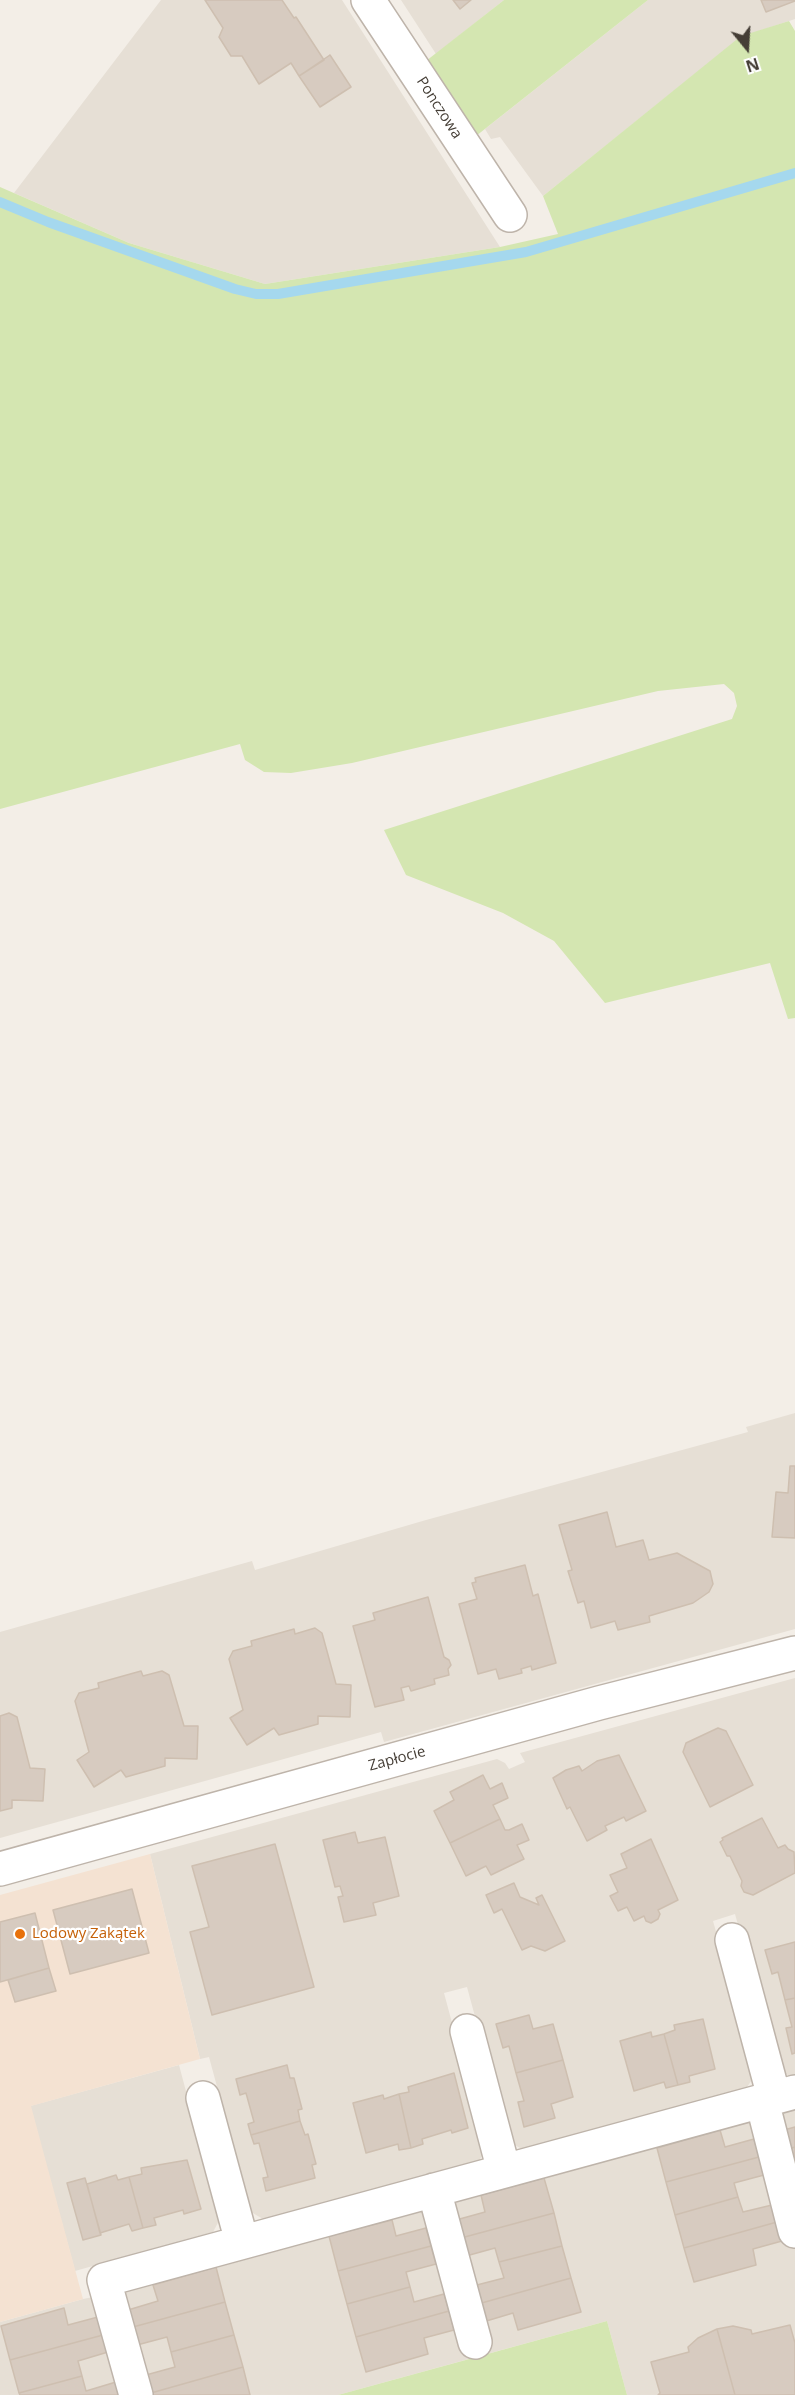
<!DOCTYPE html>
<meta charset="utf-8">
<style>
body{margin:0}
#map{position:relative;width:795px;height:2395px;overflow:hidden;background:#f3eee7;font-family:"Open Sans",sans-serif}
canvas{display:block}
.north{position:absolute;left:717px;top:18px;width:60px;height:60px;-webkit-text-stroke:4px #fff;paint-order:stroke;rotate:162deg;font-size:16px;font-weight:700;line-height:24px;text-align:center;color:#453e36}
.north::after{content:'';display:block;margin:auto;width:21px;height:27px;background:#453e36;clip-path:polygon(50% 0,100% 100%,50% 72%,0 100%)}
</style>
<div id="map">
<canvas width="795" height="2395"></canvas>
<div class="north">N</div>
</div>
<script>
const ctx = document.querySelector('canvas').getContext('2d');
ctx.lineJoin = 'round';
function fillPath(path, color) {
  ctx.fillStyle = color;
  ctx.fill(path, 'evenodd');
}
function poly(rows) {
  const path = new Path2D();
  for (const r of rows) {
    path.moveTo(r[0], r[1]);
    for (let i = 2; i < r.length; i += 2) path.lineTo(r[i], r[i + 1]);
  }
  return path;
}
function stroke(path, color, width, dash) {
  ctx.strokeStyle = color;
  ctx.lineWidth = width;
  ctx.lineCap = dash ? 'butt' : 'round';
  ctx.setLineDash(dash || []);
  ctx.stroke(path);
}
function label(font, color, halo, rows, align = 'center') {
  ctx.font = font + ' "Open Sans",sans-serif';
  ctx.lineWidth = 4.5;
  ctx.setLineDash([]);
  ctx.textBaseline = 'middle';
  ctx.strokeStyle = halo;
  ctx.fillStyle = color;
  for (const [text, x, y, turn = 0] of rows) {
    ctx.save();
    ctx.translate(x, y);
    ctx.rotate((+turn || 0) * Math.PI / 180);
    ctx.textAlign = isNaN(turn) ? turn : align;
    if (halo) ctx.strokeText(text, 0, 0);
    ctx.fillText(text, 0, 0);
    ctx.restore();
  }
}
const residential = poly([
 [161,0,342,0,500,247,265,284,129,243,14,193],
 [401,0,504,0,436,54],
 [648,0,795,0,795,19,741,37,543,196,500,137,491,139,485,129],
 [795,1413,795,1629,384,1742,381,1732,0,1838,0,1632,252,1561,255,1570,426,1520,748,1432,746,1427],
 [795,1678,795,2074,789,2076,778,2068,735,1914,713,1921,756,2074,747,2087,522,2149,509,2142,467,1987,444,1993,486,2149,479,2161,263,2219,251,2212,209,2057,200,2059,150,1854,497,1759,505,1763,509,1769,525,1762,520,1753],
 [179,2065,220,2219,213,2232,75,2271,30,2106],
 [795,2110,795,2395,627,2395,607,2321,338,2395,0,2395,0,2322,83,2299,153,2285]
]);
const commercial = poly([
 [150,1854,200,2059,31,2106,83,2299,0,2322,0,1895]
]);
const green = poly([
 [504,0,648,0,476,136,426,61],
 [789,21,795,31,795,1018,788,1019,770,963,605,1003,554,941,503,913,406,875,384,830,732,719,737,706,734,693,724,684,658,691,352,763,291,773,264,772,245,760,240,744,0,809,0,187,129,243,265,284,500,247,558,234,543,196,741,36],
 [607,2321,627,2395,338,2395,462,2361]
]);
const stream = poly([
 [0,202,48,222,235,289,256,294,278,294,526,252,795,173]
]);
const building = poly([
 [205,0,282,0,294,18,296,17,324,60,299,76,291,63,259,84,242,56,231,56,219,37,223,28,205,0],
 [453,0,471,0,460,9,453,0],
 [761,0,795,0,795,1,766,12,761,0],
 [330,55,351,87,320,107,299,76,330,55],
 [790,1466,795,1466,795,1538,772,1537,776,1492,788,1493,790,1466],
 [607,1512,616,1547,643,1540,649,1560,677,1553,710,1571,713,1584,709,1592,693,1603,649,1616,650,1622,618,1630,615,1621,591,1628,584,1601,578,1603,568,1571,572,1570,559,1525,607,1512],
 [525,1565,533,1596,538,1594,556,1663,532,1670,531,1666,521,1669,522,1673,499,1679,496,1669,478,1674,459,1604,477,1599,472,1583,476,1582,475,1578,525,1565],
 [428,1597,444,1657,449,1660,451,1665,448,1669,449,1675,434,1679,435,1684,411,1691,409,1686,401,1688,404,1700,375,1707,353,1626,375,1620,373,1613,428,1597],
 [315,1628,322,1633,336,1684,351,1685,350,1717,318,1716,318,1724,279,1735,274,1728,247,1745,230,1718,243,1710,229,1659,233,1651,252,1646,251,1641,294,1629,295,1634,315,1628],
 [141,1671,143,1676,162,1671,169,1675,184,1726,198,1726,197,1759,165,1758,165,1766,126,1777,121,1770,94,1787,77,1760,89,1752,75,1701,79,1693,99,1688,98,1683,141,1671],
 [9,1713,17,1717,30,1768,45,1769,43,1801,12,1800,12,1808,0,1811,0,1716,9,1713],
 [718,1728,726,1731,753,1785,710,1807,683,1752,686,1743,718,1728],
 [619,1755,646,1811,626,1821,624,1817,605,1826,607,1830,587,1841,570,1807,567,1809,553,1778,566,1770,579,1766,582,1771,597,1761,619,1755],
 [483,1775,490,1789,502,1783,508,1798,493,1805,500,1819,450,1843,434,1811,454,1800,450,1792,483,1775],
 [762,1818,778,1848,785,1845,788,1849,794,1852,795,1873,753,1895,744,1892,741,1886,742,1881,730,1856,727,1856,720,1842,723,1840,722,1838,762,1818],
 [500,1819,505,1830,509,1830,522,1824,529,1840,517,1845,524,1859,491,1875,486,1866,466,1876,450,1843,500,1819],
 [355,1832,358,1843,385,1837,399,1896,373,1903,376,1915,344,1922,338,1897,343,1896,340,1886,335,1887,323,1840,355,1832],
 [651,1839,678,1900,658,1910,660,1914,658,1919,651,1923,646,1921,644,1916,634,1921,627,1907,618,1911,610,1896,618,1892,610,1875,627,1868,621,1854,651,1839],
 [275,1844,314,1987,212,2015,190,1932,209,1927,192,1866,275,1844],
 [514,1883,520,1897,539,1905,536,1898,542,1895,565,1941,545,1951,531,1946,522,1950,502,1909,494,1913,486,1895,514,1883],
 [132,1889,149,1953,70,1974,53,1910,132,1889],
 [35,1913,49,1968,0,1982,0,1922,35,1913],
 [795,1942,795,1998,785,2000,778,1972,772,1974,765,1950,795,1942],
 [49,1968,56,1991,15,2002,8,1980,49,1968],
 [795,1998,795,2053,792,2054,786,2028,792,2027,785,2000,795,1998],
 [529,2015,533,2029,553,2024,563,2060,516,2073,509,2046,503,2048,496,2024,529,2015],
 [703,2019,715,2069,689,2076,690,2082,678,2085,664,2034,675,2030,674,2025,703,2019],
 [651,2032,652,2037,664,2034,678,2085,666,2088,664,2082,634,2091,620,2041,651,2032],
 [563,2060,573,2097,551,2104,555,2118,524,2127,518,2102,524,2101,516,2073,563,2060],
 [287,2065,290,2078,294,2078,302,2109,298,2110,300,2121,251,2135,248,2124,254,2122,246,2093,240,2095,236,2079,287,2065],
 [454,2073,468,2128,452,2133,451,2130,422,2139,423,2144,411,2148,399,2094,409,2092,408,2087,454,2073],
 [399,2094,411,2148,399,2150,398,2144,366,2153,353,2103,383,2095,384,2099,399,2094],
 [300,2121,305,2135,308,2134,316,2164,312,2165,315,2178,266,2191,263,2178,268,2177,259,2143,254,2144,251,2135,300,2121],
 [795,2127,795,2147,789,2149,784,2130,795,2127],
 [720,2130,725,2147,754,2139,759,2157,666,2182,657,2148,720,2130],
 [795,2147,795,2166,789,2149,795,2147],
 [759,2157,764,2175,734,2183,738,2197,675,2215,666,2182,759,2157],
 [187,2160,201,2209,184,2214,183,2210,154,2218,156,2225,143,2228,129,2177,142,2174,141,2168,187,2160],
 [116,2175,118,2180,129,2177,143,2228,132,2231,129,2224,100,2233,87,2184,116,2175],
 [85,2178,101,2235,83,2240,67,2183,85,2178],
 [544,2178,554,2213,461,2238,456,2220,485,2212,481,2195,544,2178],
 [738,2197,743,2212,772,2205,777,2222,684,2248,675,2215,738,2197],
 [554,2213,562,2246,499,2262,495,2248,466,2256,461,2238,554,2213],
 [392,2220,396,2236,426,2228,431,2246,338,2271,329,2236,392,2220],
 [777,2222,782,2241,753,2249,756,2265,694,2282,684,2248,777,2222],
 [431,2246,436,2264,406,2272,410,2287,347,2304,338,2271,431,2246],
 [562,2246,571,2278,478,2304,473,2286,504,2278,499,2262,562,2246],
 [216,2267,225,2302,133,2327,128,2310,158,2301,153,2285,216,2267],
 [571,2278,581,2312,518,2330,513,2313,483,2322,478,2304,571,2278],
 [410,2287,414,2302,444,2294,449,2311,356,2337,347,2304,410,2287],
 [225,2302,234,2335,171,2352,167,2337,137,2345,133,2327,225,2302],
 [64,2308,68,2325,98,2317,103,2335,10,2360,1,2326,64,2308],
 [449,2311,454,2330,424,2338,428,2354,366,2372,356,2337,449,2311],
 [790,2325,795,2343,795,2395,735,2395,717,2329,733,2326,751,2330,752,2334,790,2325],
 [717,2329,735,2395,658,2395,660,2393,651,2362,689,2352,688,2347,698,2338,717,2329],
 [103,2335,108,2352,78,2361,82,2376,19,2393,10,2360,103,2335],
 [234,2335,243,2367,151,2393,146,2375,175,2367,171,2352,234,2335],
 [243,2367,250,2395,151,2395,151,2393,243,2367],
 [82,2376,86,2391,116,2382,119,2395,20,2395,19,2393,82,2376]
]);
const minor = poly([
 [368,0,510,215],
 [0,1869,599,1703,795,1653],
 [732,1940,774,2097],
 [467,2031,504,2171],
 [203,2098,242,2242],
 [762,2101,795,2231],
 [434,2190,475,2342],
 [136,2395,104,2280,795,2092]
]);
const markers = [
 [20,1934,6,"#e8710a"]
];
const streetNames = [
 ["Ponczowa",439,108,57],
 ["Zapłocie",397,1759,-15]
];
const foodNames = [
 ["Lodowy Zakątek",32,1934]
];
fillPath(residential, '#e6dfd5');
fillPath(commercial, '#f4e2d2');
fillPath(green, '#d4e6b1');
stroke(stream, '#a5d8ee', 10);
fillPath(building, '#d7cbc0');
stroke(building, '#cebfb0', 1.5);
stroke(minor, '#beb4aa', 36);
stroke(minor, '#fff', 33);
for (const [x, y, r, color] of markers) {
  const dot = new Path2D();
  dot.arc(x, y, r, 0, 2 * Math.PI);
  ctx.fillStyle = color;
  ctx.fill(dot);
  stroke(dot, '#fff', 2);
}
label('15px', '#453e36', '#fff', streetNames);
label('15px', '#c56008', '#fff', foodNames, 'left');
</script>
